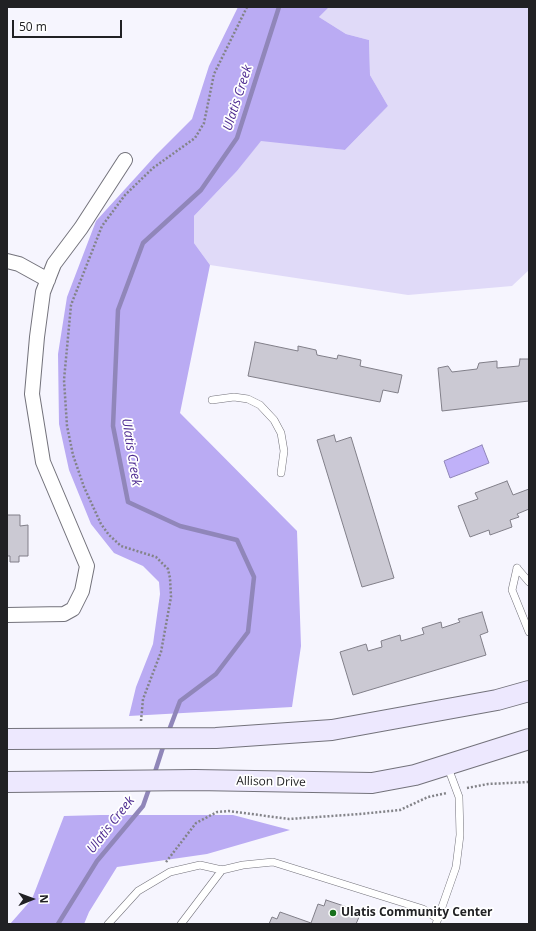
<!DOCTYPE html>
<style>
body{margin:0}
#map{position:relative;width:536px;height:931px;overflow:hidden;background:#f6f5fe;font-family:"Open Sans",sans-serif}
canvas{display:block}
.frame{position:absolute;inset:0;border:8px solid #212124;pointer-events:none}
.north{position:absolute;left:12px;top:879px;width:40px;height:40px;-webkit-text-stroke:3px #fff;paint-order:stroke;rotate:89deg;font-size:11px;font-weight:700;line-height:16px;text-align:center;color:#212124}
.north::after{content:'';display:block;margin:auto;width:14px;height:18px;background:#212124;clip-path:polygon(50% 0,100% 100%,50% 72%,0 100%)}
.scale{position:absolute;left:12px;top:20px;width:110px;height:18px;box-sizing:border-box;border:2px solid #212124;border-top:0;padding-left:5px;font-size:12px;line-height:14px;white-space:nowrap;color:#212124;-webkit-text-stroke:3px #fff;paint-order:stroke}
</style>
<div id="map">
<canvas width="536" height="931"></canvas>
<div class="frame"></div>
<div class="north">N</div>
<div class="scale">50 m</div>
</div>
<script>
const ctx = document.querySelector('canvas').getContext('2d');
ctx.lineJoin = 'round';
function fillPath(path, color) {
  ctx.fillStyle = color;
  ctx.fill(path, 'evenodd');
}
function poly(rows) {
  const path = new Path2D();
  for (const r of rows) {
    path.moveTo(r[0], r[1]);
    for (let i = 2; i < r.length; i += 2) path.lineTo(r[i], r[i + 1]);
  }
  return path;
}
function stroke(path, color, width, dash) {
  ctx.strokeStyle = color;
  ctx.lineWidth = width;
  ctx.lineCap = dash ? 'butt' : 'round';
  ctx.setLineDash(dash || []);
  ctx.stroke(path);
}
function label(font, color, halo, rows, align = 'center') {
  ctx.font = font + ' "Open Sans",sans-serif';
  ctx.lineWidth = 3.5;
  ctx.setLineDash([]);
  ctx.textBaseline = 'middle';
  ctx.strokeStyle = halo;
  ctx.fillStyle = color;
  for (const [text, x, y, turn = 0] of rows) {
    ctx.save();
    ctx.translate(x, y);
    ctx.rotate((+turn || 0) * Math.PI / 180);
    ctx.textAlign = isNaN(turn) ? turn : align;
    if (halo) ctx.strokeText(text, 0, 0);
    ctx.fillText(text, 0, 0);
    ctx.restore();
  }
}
const green = poly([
 [329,7,529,7,529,270,512,286,408,295,210,265,194,243,194,216,237,171,261,140,345,150,388,106,370,75,369,40,346,34,319,17]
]);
const forest = poly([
 [238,7,329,7,319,17,346,34,369,40,370,75,388,106,345,150,261,141,237,171,194,216,194,243,210,265,180,413,297,531,301,646,292,707,129,716,136,687,153,644,160,594,159,582,143,566,114,553,91,524,69,470,59,424,58,354,67,297,96,221,156,155,192,119,209,66],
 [101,815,233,815,290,830,207,854,117,867,89,912,84,924,10,924,32,899,64,816]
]);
const water = poly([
 [482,445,489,463,450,478,444,461,482,445]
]);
const stream = poly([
 [168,733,180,701,216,674,248,632,254,577,237,540,180,526,128,502,113,426,118,310,143,243,201,190,237,138,279,7],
 [154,775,164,744],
 [58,924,97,861,143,806,150,786]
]);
const building = poly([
 [255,342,298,351,298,346,316,350,317,355,337,359,338,355,361,360,360,366,402,375,398,393,383,390,380,402,248,376,255,342],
 [520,359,529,359,529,401,442,411,438,368,448,366,452,372,477,369,479,363,497,361,497,368,519,366,520,359],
 [334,435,336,442,351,437,394,578,362,587,317,440,334,435],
 [507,481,513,495,529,489,529,509,517,514,519,517,510,520,512,527,490,535,489,530,470,537,458,506,478,499,475,493,507,481],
 [7,515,20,515,20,526,28,525,28,556,19,556,19,562,10,562,10,556,7,556,7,515],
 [482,612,488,632,480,635,486,655,353,695,340,652,366,644,368,651,382,647,381,641,400,635,401,641,424,634,422,628,441,622,442,628,460,622,458,619,482,612],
 [326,900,353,909,351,914,359,917,356,924,269,924,272,917,277,919,280,912,311,923,318,904,324,906,326,900]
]);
const path = poly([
 [141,721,143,699,161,652,171,597,170,578,168,569,156,557,121,546,109,535,101,524,84,487,73,455,67,426,64,380,71,305,102,226,125,195,153,168,195,138,204,123,214,74,247,7],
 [467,788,488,784,529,782],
 [166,862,196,823,217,812,229,811,289,819,360,814,400,810,428,797,447,793]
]);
const service = poly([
 [212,400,234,397,248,399,260,405,274,420,281,433,284,451,281,473],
 [517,568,512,590,529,632],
 [517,568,529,582],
 [108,924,138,891,170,872,200,865,222,870,243,865,273,862,423,909,438,919],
 [181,924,222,870],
 [436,924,456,867,460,835,459,797,447,765]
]);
const minor = poly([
 [7,261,19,264,48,280],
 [7,615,64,614,73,609,82,591,87,566,43,462,32,394,37,337,43,292,54,264,81,228,125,160]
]);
const secondary = poly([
 [7,739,216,738,332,730,497,700,529,691],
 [7,782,195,780,372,783,415,775,529,739]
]);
const markers = [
 [333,913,4,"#17701c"]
];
const streetNames = [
 ["Allison Drive",271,782,1]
];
const poiNames = [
 ["Ulatis Community Center",341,913]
];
const waterNames = [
 ["Ulatis Creek",238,98,-72],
 ["Ulatis Creek",131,452,81],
 ["Ulatis Creek",111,825,-52]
];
fillPath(green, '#e0daf8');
fillPath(forest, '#baabf3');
fillPath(water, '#c0b1f9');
stroke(water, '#9086b9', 1);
stroke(stream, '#9086b9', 4.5);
fillPath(building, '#cbc9d3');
stroke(building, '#817f89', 1);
stroke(service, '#73727b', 8);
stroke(minor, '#73727b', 16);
stroke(secondary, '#73727b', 22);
stroke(path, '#838388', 2.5, [2, 2]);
stroke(service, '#fff', 7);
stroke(minor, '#fff', 14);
stroke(secondary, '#ede8fe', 20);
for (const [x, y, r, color] of markers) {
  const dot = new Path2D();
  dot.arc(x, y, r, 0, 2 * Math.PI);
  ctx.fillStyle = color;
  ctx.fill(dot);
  stroke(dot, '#fff', 1.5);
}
label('12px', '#212124', '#fff', streetNames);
label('bold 12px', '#212124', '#fff', poiNames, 'left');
label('italic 13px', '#4e2c91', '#fff', waterNames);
</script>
